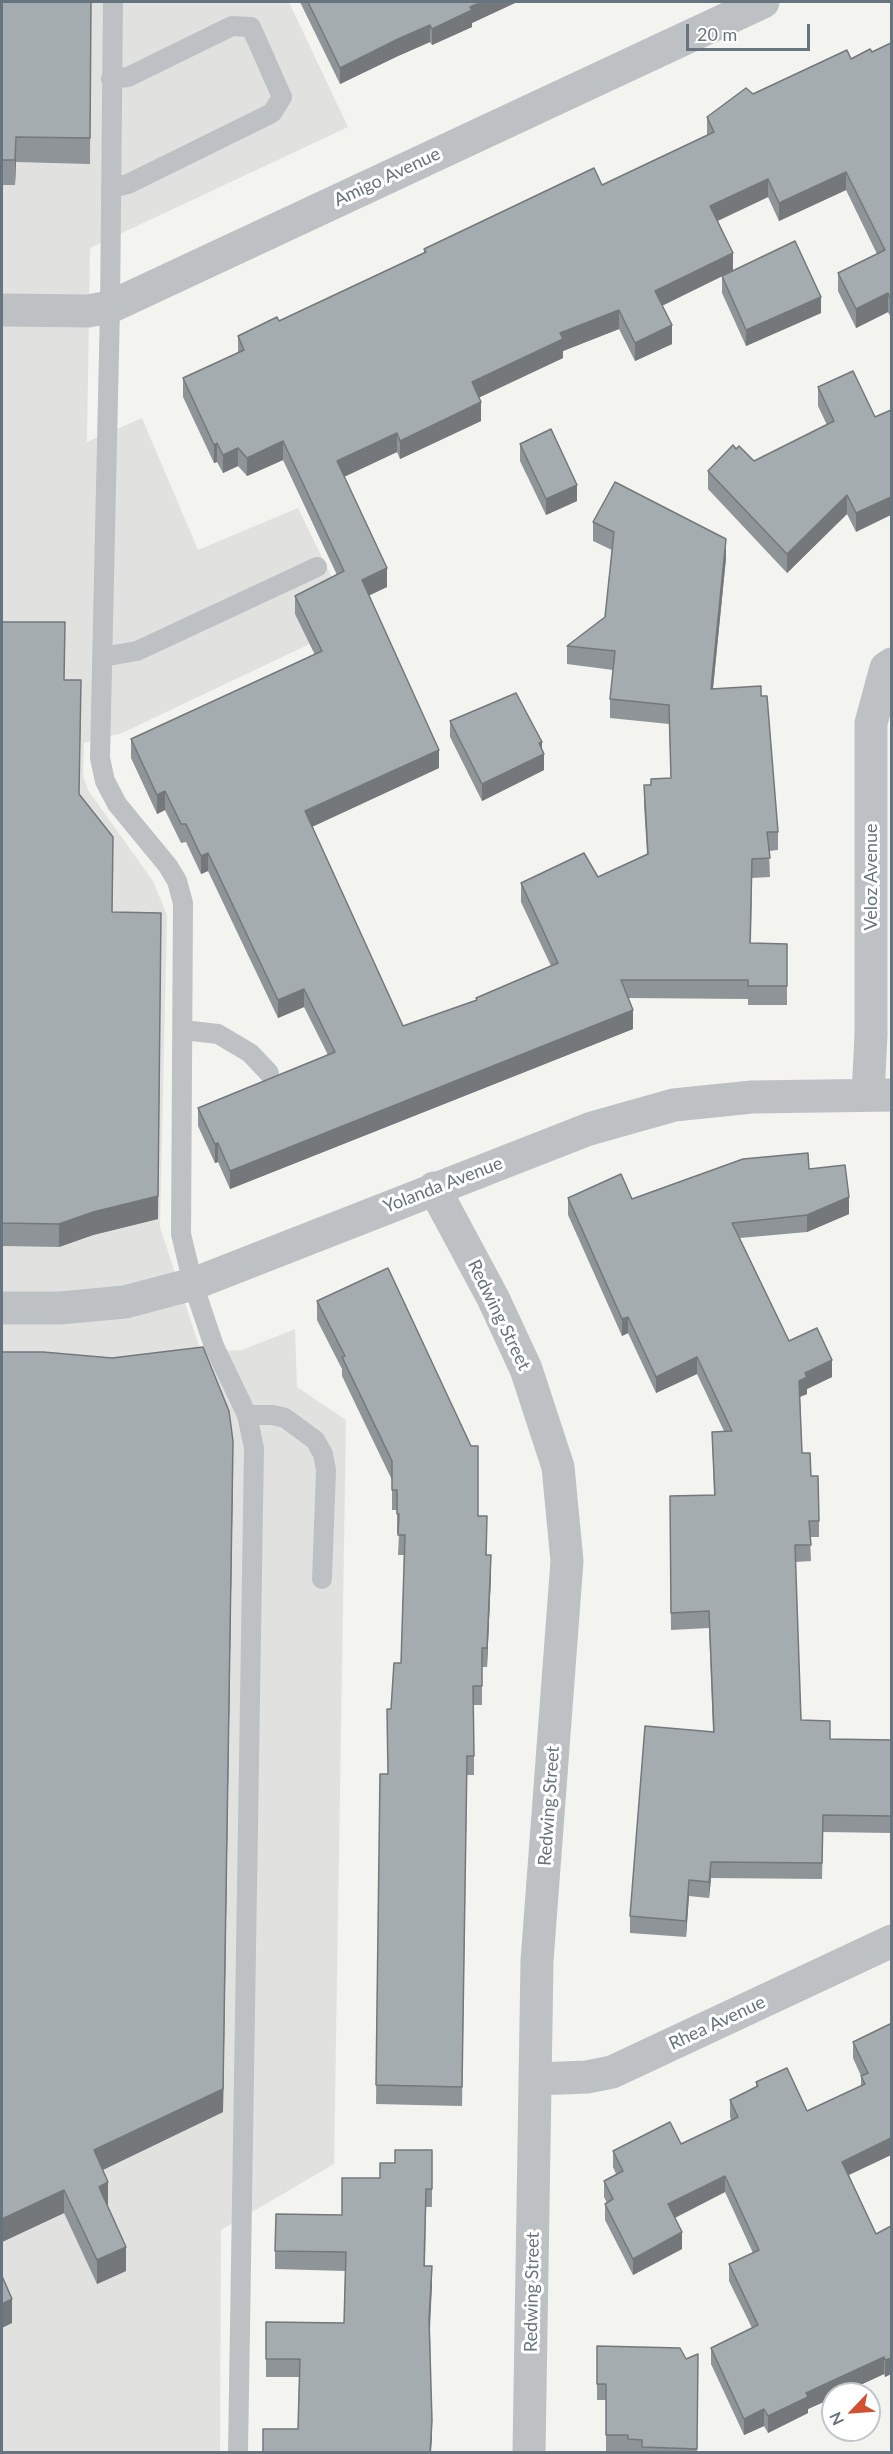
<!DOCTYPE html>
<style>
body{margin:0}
#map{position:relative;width:893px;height:2454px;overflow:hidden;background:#f3f3f0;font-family:Lato,sans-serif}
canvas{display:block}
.frame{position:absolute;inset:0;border:3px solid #65747e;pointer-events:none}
.north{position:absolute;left:821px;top:2382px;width:60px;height:60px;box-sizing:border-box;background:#fff;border:2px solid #c1c7cb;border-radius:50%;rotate:245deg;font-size:16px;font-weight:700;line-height:24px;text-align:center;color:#65747e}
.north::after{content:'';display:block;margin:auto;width:21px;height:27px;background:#d25031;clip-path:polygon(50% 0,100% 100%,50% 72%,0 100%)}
.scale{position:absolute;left:686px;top:24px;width:124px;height:27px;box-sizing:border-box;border:3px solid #65747e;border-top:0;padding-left:8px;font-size:18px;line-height:21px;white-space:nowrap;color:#65747e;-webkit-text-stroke:4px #fff;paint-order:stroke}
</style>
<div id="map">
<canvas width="893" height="2454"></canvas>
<div class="frame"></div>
<div class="north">N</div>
<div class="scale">20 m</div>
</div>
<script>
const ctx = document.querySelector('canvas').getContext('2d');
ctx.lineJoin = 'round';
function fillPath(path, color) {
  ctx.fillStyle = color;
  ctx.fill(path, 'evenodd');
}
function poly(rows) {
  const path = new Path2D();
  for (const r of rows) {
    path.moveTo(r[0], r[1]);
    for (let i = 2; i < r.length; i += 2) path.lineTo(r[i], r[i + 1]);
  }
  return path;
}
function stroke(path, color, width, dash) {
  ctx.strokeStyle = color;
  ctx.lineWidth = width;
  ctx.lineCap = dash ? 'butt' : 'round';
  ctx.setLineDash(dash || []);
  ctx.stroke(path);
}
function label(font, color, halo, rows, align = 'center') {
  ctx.font = font + ' Lato,sans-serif';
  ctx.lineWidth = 6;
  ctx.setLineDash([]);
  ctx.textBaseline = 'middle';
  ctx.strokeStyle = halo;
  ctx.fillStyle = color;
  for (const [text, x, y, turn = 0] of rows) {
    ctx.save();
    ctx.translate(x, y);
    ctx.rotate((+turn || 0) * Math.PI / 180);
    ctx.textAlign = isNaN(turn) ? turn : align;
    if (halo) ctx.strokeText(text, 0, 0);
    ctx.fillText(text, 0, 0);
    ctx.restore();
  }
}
const built = poly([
 [2,2,289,2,348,127,90,248,87,442,142,418,198,550,298,508,354,623,122,733,84,743,83,776,88,790,153,881,167,915,160,1227,201,1352,242,1350,295,1329,297,1387,346,1420,334,2164,221,2230,220,2452,2,2452]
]);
const lane = poly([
 [113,2,110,307,100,758,105,781,117,804,168,866,177,881,183,903,181,1234,193,1284,214,1346,247,1415,254,1448,238,2452],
 [111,188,128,184,272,113,282,97,251,27,232,26,128,77,111,79],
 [102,657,137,651,317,567],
 [183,1030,218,1034,250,1053,269,1073],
 [247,1415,273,1415,285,1418,315,1440,323,1454,326,1470,322,1579]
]);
const street = poly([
 [2,310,88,311,110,307,763,2],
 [868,1095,871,1035,871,723,886,668,892,664],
 [434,1188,493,1298,526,1369,558,1467,567,1561,537,1961,529,2452],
 [2,1308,60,1308,125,1302,193,1284,589,1129,674,1105,752,1097,892,1095],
 [536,2079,587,2077,612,2072,892,1941]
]);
const wall = poly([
 [2,2,91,2,90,164,16,162,15,185,2,185],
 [300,2,517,2,472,23,472,27,432,45,430,42,398,56,340,84],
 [891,43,891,318,888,312,856,328,838,291,838,273,877,254,846,190,779,221,768,197,718,221,733,271,821,313,746,346,722,293,722,276,662,306,672,344,635,361,619,329,563,351,563,358,479,397,481,421,400,459,397,452,344,477,387,587,369,595,439,768,312,827,403,1026,476,1001,476,998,551,966,521,902,521,883,598,877,647,854,644,804,644,785,651,785,671,778,669,724,610,718,610,699,613,670,567,664,567,646,605,617,612,550,593,541,593,522,726,558,713,689,761,696,778,832,778,850,769,851,770,877,752,878,751,943,787,944,787,1005,748,1005,748,999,628,998,633,1029,230,1189,218,1162,215,1163,198,1126,198,1108,328,1055,304,1007,278,1018,208,871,201,874,186,842,181,843,165,810,157,814,131,758,131,739,315,655,295,614,295,596,337,575,283,460,247,476,238,466,223,473,217,462,214,463,183,397,183,378,238,353,238,336,279,321,424,253,424,249,602,185,707,136,707,117,753,94,872,52],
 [818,387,875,417,856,532,847,514,787,573,708,489,708,471,736,449,754,461,827,425,818,406],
 [520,444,577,501,546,515,520,461],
 [2,622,64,680,81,703,79,795,112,912,158,1219,93,1235,59,1247,2,1246],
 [450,721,542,750,544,770,482,801,450,737],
 [809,1169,849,1214,807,1232,740,1238,789,1341,832,1377,807,1389,807,1394,800,1397,802,1453,811,1476,819,1521,819,1537,810,1537,811,1561,795,1562,801,1720,830,1739,891,1740,891,1833,823,1832,822,1879,711,1878,709,1898,689,1896,686,1937,630,1933,630,1916,713,1732,709,1628,671,1630,670,1496,714,1495,712,1432,724,1431,697,1374,656,1393,628,1333,622,1336,568,1215,568,1198,632,1199],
 [317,1301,478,1516,491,1574,487,1667,482,1667,482,1705,474,1705,474,1775,467,1775,462,2106,376,2104,380,1774,388,1774,391,1709,401,1663,404,1555,398,1555,399,1533,397,1533,397,1510,392,1510,392,1480,342,1376,342,1369,317,1320],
 [2,1352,233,1464,223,2112,103,2170,107,2206,126,2271,97,2284,64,2213,2,2242],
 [891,2026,891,2155,849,2175,876,2234,891,2226,891,2374,885,2377,884,2374,808,2409,808,2413,768,2433,764,2426,744,2435,711,2364,711,2348,752,2328,729,2281,729,2264,753,2253,725,2192,675,2218,682,2249,633,2275,605,2220,605,2204,607,2203,604,2197,604,2181,616,2174,613,2167,613,2151,681,2144,731,2120,730,2116,730,2100,756,2087,756,2082,807,2111,861,2086,861,2076,853,2058,853,2042],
 [432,2150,432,2207,426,2207,425,2266,432,2284,430,2331,432,2439,298,2429,299,2377,266,2377,266,2322,344,2323,345,2271,275,2269,275,2251,342,2215,395,2163],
 [597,2346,686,2359,698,2354,697,2452,628,2452,628,2451,606,2451,606,2400,597,2400]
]);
const shadedWall = poly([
 [482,2,517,2,472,23,472,27,432,45,432,29,470,7],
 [430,25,430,42,398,56,340,84,340,68,398,39],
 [16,137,16,162,15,185,15,160],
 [846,172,846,190,779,221,779,203],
 [768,179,768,197,710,224,710,206],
 [733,253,733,271,655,309,655,291],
 [888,293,888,312,856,328,856,309],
 [821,297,821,313,746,346,746,330],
 [619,310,619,329,563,351,563,358,472,401,472,382,560,333],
 [672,325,672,344,635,361,635,343],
 [481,402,481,421,400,459,400,441],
 [397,433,397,452,337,480,337,461],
 [283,441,283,460,247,476,247,458],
 [217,443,217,462,214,463,214,445],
 [238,448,238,466,223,473,223,455],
 [577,485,577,501,546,515,546,499],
 [847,495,847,514,787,573,787,554],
 [891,497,891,515,856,532,856,513],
 [726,539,726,558,711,707,711,689],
 [387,568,387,587,362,599,362,580],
 [542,742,542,755,544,754,544,770,482,801,482,784],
 [439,750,439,768,305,830,305,811],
 [165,791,165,810,157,814,157,795],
 [208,853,208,871,201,874,201,856],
 [161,913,158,1219,93,1235,59,1247,59,1224],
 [304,989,304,1007,278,1018,278,1000],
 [633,1010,633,1029,230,1189,230,1171],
 [218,1143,218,1162,215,1163,215,1144],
 [849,1197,849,1214,807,1232,807,1215],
 [628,1317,628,1333,622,1336,622,1319],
 [697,1357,697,1374,656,1393,656,1377],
 [832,1360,832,1377,807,1389,807,1394,799,1397,799,1381,805,1373],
 [233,1464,223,2112,94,2174,94,2150],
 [491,1555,491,1574,487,1667,487,1648],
 [711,1862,711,1878,709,1898,709,1882],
 [689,1880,689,1896,686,1937,686,1921],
 [891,2138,891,2155,842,2178,842,2162],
 [725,2176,725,2192,668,2221,668,2204],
 [108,2182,108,2205,99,2210,99,2187],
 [64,2190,64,2213,2,2242,2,2219],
 [682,2232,682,2249,633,2275,633,2259],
 [126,2247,126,2271,97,2284,97,2260],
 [432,2266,432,2284,429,2337,429,2319],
 [12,2299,12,2323,2,2328,2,2304],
 [884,2357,884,2374,841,2394,833,2394,833,2398,808,2409,808,2413,768,2433,768,2416,806,2393],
 [891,2358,891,2374,885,2377,885,2360],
 [764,2409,764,2426,744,2435,744,2419],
 [432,2421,432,2439,431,2452,430,2452]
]);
const building = poly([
 [2,2,91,2,90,138,16,137,15,160,2,160,2,2],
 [308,2,482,2,470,7,472,10,432,29,430,25,398,39,340,68,308,2],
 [891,43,891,300,888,293,856,309,838,273,885,250,846,172,779,203,768,179,710,206,733,253,655,291,672,325,635,343,619,310,560,333,563,339,472,382,481,402,400,441,397,433,337,461,387,568,362,580,439,750,305,811,403,1026,477,1000,476,998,558,963,521,883,584,853,598,877,648,854,644,785,651,785,651,779,671,778,669,705,610,699,615,651,567,646,605,617,614,532,593,522,615,482,726,539,711,689,761,686,761,696,767,696,778,832,767,832,770,858,752,859,750,943,787,944,787,986,748,986,748,980,621,980,633,1010,230,1171,218,1143,215,1144,198,1108,335,1052,304,989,278,1000,208,853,201,856,186,824,181,824,165,791,157,795,131,739,322,651,295,596,344,571,283,441,247,458,238,448,223,455,217,443,214,445,183,378,244,350,238,336,277,317,279,321,426,252,424,249,594,168,602,185,714,132,707,117,746,88,753,94,847,50,851,59,870,49,872,52,891,43],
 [795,241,821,297,746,330,722,276,795,241],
 [853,371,875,417,891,410,891,497,856,513,847,495,787,554,708,471,733,445,736,449,739,446,754,461,834,421,818,387,853,371],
 [551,429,577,485,546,499,520,444,551,429],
 [2,622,65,622,64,680,81,680,79,794,113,837,112,912,161,913,158,1196,93,1212,59,1224,2,1223,2,622],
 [516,693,542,742,539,743,544,754,482,784,450,721,516,693],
 [808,1153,809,1169,845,1165,849,1197,807,1215,732,1223,789,1341,817,1328,832,1360,805,1373,807,1377,799,1381,802,1453,810,1453,811,1476,818,1476,819,1521,809,1521,811,1545,795,1545,801,1720,830,1721,830,1739,891,1740,891,1816,823,1815,822,1863,711,1862,709,1882,689,1880,686,1921,630,1916,645,1726,714,1732,709,1611,671,1613,670,1496,715,1495,712,1432,732,1431,697,1357,656,1377,628,1317,622,1319,568,1198,621,1174,632,1199,743,1159,808,1153],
 [388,1268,471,1446,478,1446,478,1516,487,1516,486,1555,491,1555,487,1648,482,1648,482,1686,473,1686,474,1756,467,1756,462,2087,376,2085,380,1774,388,1774,387,1709,391,1709,394,1663,401,1663,405,1535,398,1535,399,1514,397,1514,397,1490,392,1490,392,1461,342,1357,345,1356,317,1301,388,1268],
 [203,1347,229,1411,233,1441,223,2089,94,2150,108,2182,99,2187,126,2247,97,2260,64,2190,2,2219,2,1352,43,1352,112,1358,203,1347],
 [890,2024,891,2026,891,2138,842,2162,876,2234,891,2226,891,2358,885,2360,884,2357,806,2393,808,2397,768,2416,764,2409,744,2419,711,2348,758,2325,729,2264,759,2250,725,2176,668,2204,682,2232,633,2259,605,2204,613,2199,604,2181,623,2171,613,2151,670,2122,681,2144,738,2117,730,2100,758,2086,756,2082,787,2068,807,2111,865,2084,861,2076,868,2073,853,2042,890,2024],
 [395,2150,432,2150,432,2189,426,2189,424,2266,432,2266,429,2319,432,2421,430,2452,263,2452,263,2429,298,2429,300,2359,266,2359,266,2322,344,2323,346,2252,275,2251,276,2214,342,2215,342,2178,380,2178,380,2163,395,2163,395,2150],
 [2,2276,12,2299,2,2304,2,2276],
 [597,2346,680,2348,686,2359,698,2354,697,2449,642,2447,642,2440,628,2439,628,2435,606,2435,606,2384,597,2384,597,2346]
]);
const streetNames = [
 ["Amigo Avenue",387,177,-25],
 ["Veloz Avenue",871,877,-90],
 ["Yolanda Avenue",443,1185,-21],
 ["Redwing Street",499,1315,64],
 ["Redwing Street",549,1806,-86],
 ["Rhea Avenue",717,2023,-25],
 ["Redwing Street",532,2292,-89]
];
fillPath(built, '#e1e2e0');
stroke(lane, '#bdc1c4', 20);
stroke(street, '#bdc1c4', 33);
fillPath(wall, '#8e9497');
fillPath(shadedWall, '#74787b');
fillPath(building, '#a5acb0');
stroke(building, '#74787b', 1.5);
label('18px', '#65747e', '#fff', streetNames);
</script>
